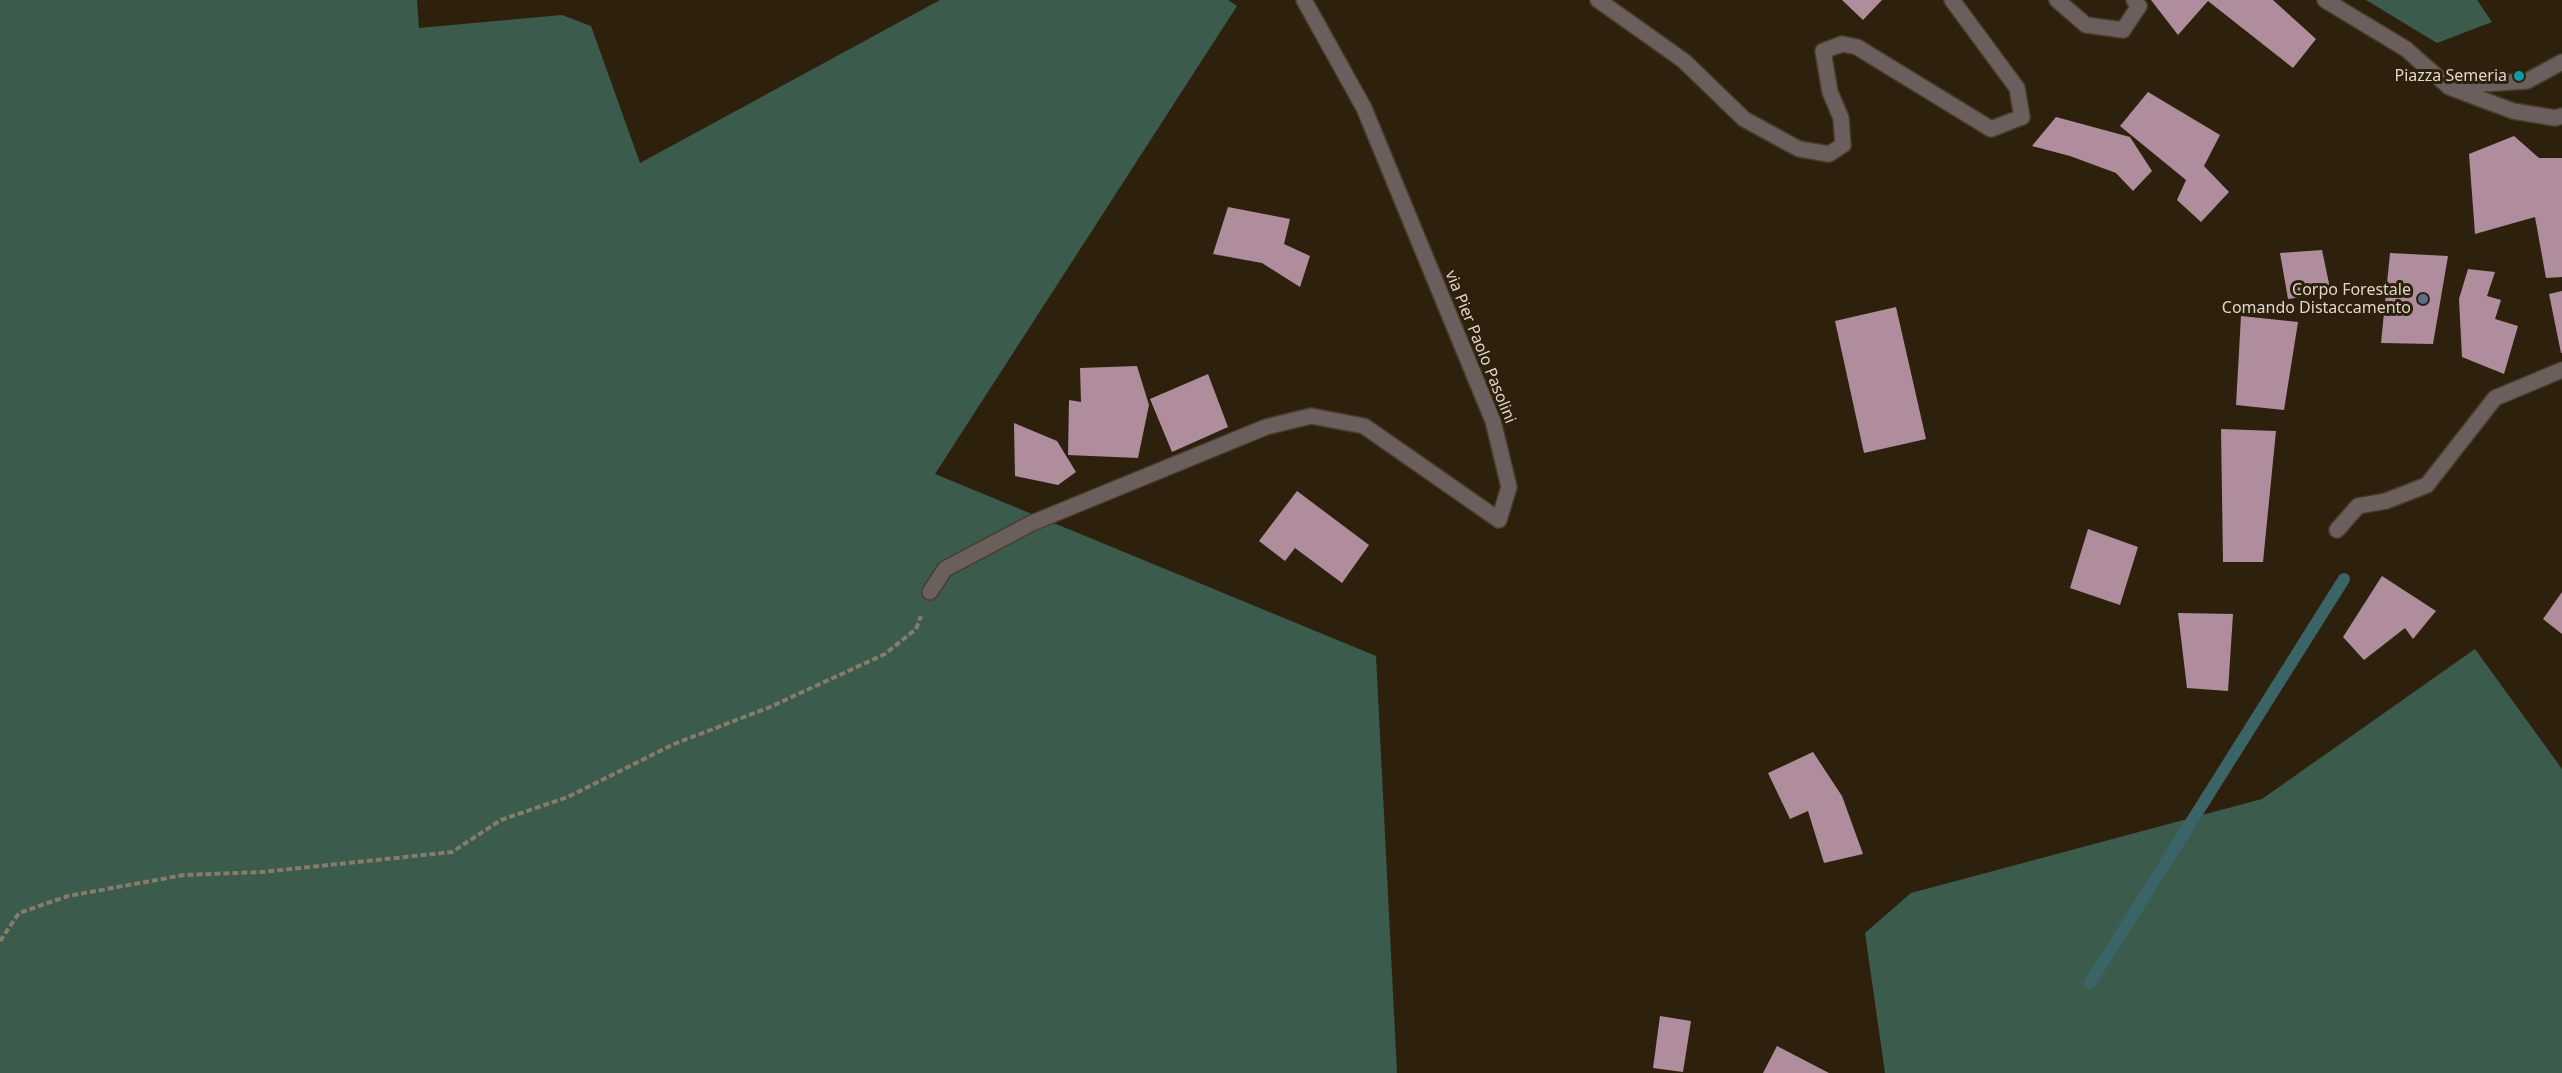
<!DOCTYPE html>
<style>
body{margin:0}
canvas{display:block;background:#2d210d}
</style>
<canvas width="2562" height="1073"></canvas>
<script>
const ctx = document.querySelector('canvas').getContext('2d');
ctx.lineJoin = 'round';
function fillPath(path, color) {
  ctx.fillStyle = color;
  ctx.fill(path, 'evenodd');
}
function poly(rows) {
  const path = new Path2D();
  for (const r of rows) {
    path.moveTo(r[0], r[1]);
    for (let i = 2; i < r.length; i += 2) path.lineTo(r[i], r[i + 1]);
  }
  return path;
}
function stroke(path, color, width, dash) {
  ctx.strokeStyle = color;
  ctx.lineWidth = width;
  ctx.lineCap = dash ? 'butt' : 'round';
  ctx.setLineDash(dash || []);
  ctx.stroke(path);
}
function label(font, color, halo, rows, align = 'center') {
  ctx.font = font + ' "Noto Sans",sans-serif';
  ctx.lineWidth = 6;
  ctx.setLineDash([]);
  ctx.textBaseline = 'middle';
  ctx.strokeStyle = halo;
  ctx.fillStyle = color;
  for (const [text, x, y, turn = 0] of rows) {
    ctx.save();
    ctx.translate(x, y);
    ctx.rotate((+turn || 0) * Math.PI / 180);
    ctx.textAlign = isNaN(turn) ? turn : align;
    if (halo) ctx.strokeText(text, 0, 0);
    ctx.fillText(text, 0, 0);
    ctx.restore();
  }
}
const forest = poly([
 [0,0,417,0,419,28,562,15,591,26,640,163,940,0,1228,0,1237,6,935,474,1376,656,1397,1073,0,1073],
 [2366,0,2477,0,2492,22,2437,43],
 [2475,649,2562,769,2562,1073,1885,1073,1865,933,1911,893,2262,799]
]);
const stream = poly([
 [2090,983,2344,579]
]);
const building = poly([
 [1842,0,1882,0,1863,20],
 [2151,0,2273,0,2316,39,2293,68,2208,1,2178,35],
 [2148,92,2220,135,2204,166,2229,192,2201,222,2177,200,2186,180,2120,126],
 [2056,117,2130,137,2152,171,2133,191,2116,173,2070,156,2032,146],
 [2514,136,2539,158,2562,158,2562,277,2546,278,2535,217,2475,234,2469,154],
 [1228,207,1290,219,1284,244,1310,256,1300,287,1262,263,1213,254],
 [2322,250,2331,293,2288,299,2280,253],
 [2390,253,2448,256,2433,344,2381,343],
 [2468,269,2495,272,2487,296,2501,300,2495,319,2518,326,2504,374,2462,357,2459,299],
 [2562,291,2562,353,2561,353,2549,294],
 [1896,307,1926,439,1864,453,1835,321],
 [2241,316,2298,322,2284,410,2236,405],
 [1137,366,1149,405,1138,458,1068,455,1069,400,1081,402,1080,368],
 [1208,374,1228,427,1172,452,1150,399],
 [1014,423,1057,441,1076,472,1058,485,1015,476],
 [2221,429,2276,431,2263,562,2223,562],
 [1297,491,1369,545,1342,583,1295,548,1285,561,1259,541],
 [2088,529,2138,547,2120,605,2070,588],
 [2382,576,2436,611,2413,639,2405,628,2364,660,2343,637],
 [2562,592,2562,634,2543,619],
 [2178,613,2233,614,2228,691,2187,688],
 [1813,752,1842,796,1863,854,1824,863,1808,811,1790,819,1768,773],
 [1660,1016,1691,1021,1683,1072,1653,1068],
 [1777,1046,1829,1073,1763,1073]
]);
const path = poly([
 [0,941,19,913,68,896,184,875,262,872,452,852,501,820,568,797,674,744,770,707,885,654,916,629,921,616]
]);
const minor = poly([
 [1598,0,1684,61,1744,119,1799,149,1829,154,1843,145,1841,118,1830,92,1823,51,1842,44,1857,47,1991,129,2022,117,2017,88,1952,0],
 [2057,0,2086,25,2123,30,2139,6,2134,0],
 [2325,0,2406,49,2449,87,2513,111,2555,118,2562,116],
 [2453,86,2527,81,2562,62],
 [2337,530,2358,506,2386,501,2427,485,2495,398,2562,370],
 [930,592,945,569,1032,523,1266,427,1311,416,1364,426,1499,520,1509,487,1493,421,1364,108,1304,0]
]);
const markers = [
 [2519,76,6,"#0f9aa8"],
 [2423,299,6,"#5c6f8a"]
];
const poiNames = [
 ["Piazza Semeria",2507,76],
 ["Corpo Forestale",2411,290],
 ["Comando Distaccamento",2411,308]
];
const streetNames = [
 ["via Pier Paolo Pasolini",1480,347,68]
];
fillPath(forest, '#3b5b4c');
stroke(stream, '#3b6466', 12);
fillPath(building, '#af8d9c');
stroke(minor, '#493e2b', 18);
stroke(path, '#867c6c', 4, [6, 3]);
stroke(minor, '#6b5f5d', 15);
for (const [x, y, r, color] of markers) {
  const dot = new Path2D();
  dot.arc(x, y, r, 0, 2 * Math.PI);
  ctx.fillStyle = color;
  ctx.fill(dot);
  stroke(dot, '#2d210d', 2);
}
label('16px', '#dfd7cb', '#2d210d', poiNames, 'right');
label('16px', '#dfd7cb', '#2d210d', streetNames);
</script>
